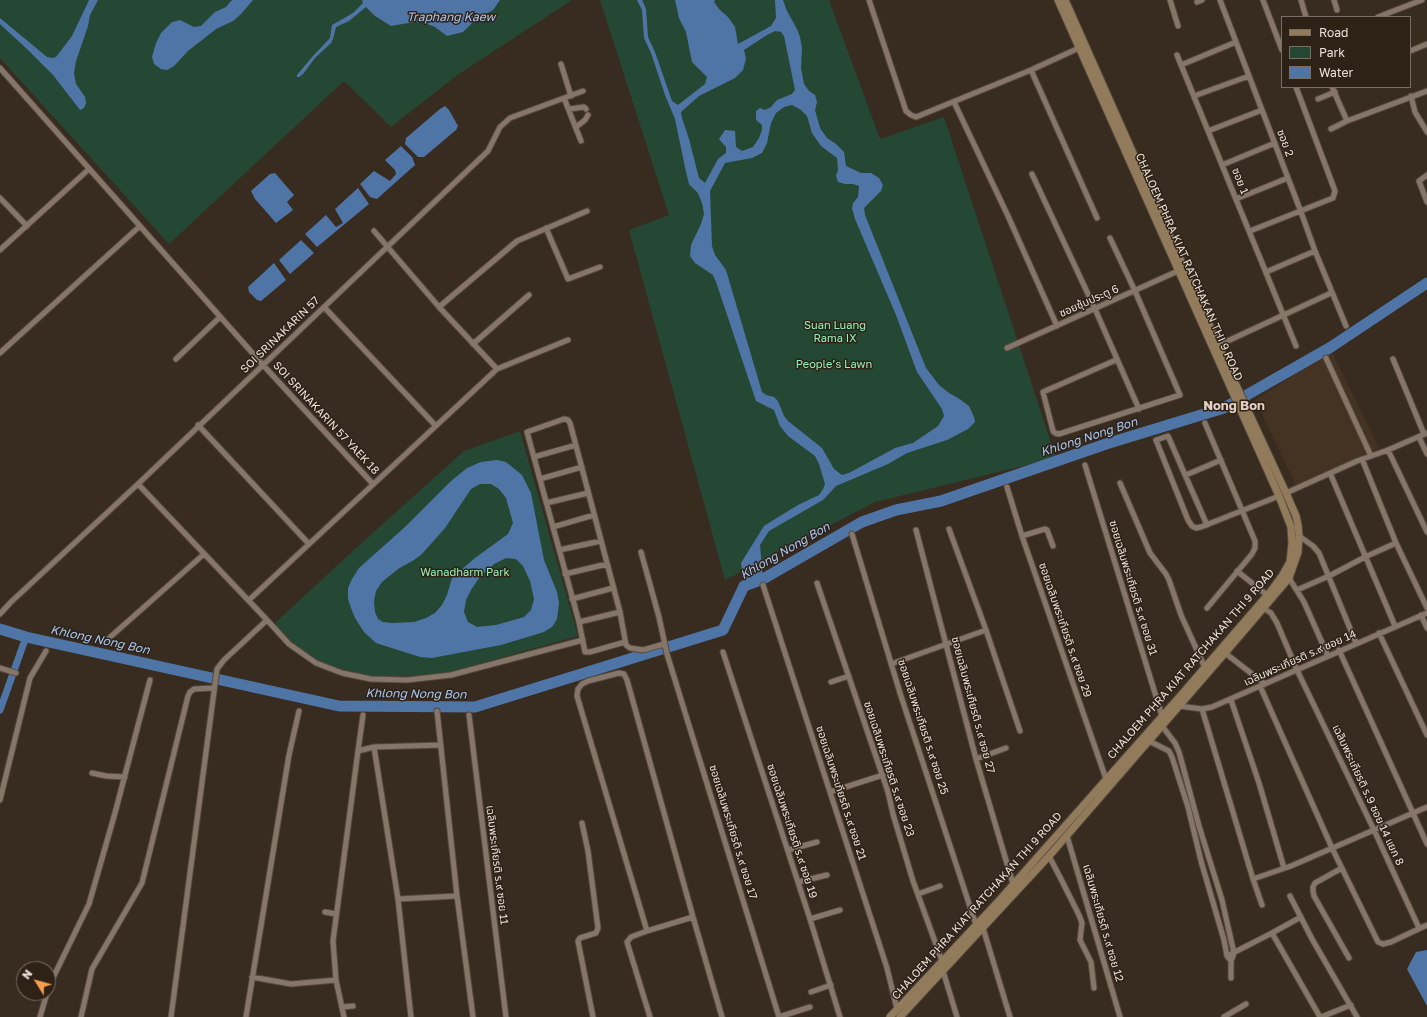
<!DOCTYPE html>
<meta charset="utf-8">
<style>
body{margin:0}
#map{position:relative;width:1427px;height:1017px;overflow:hidden;background:#382b20;font-family:"Golos Text",sans-serif}
canvas{display:block}
.legend{position:absolute;left:1281px;top:16px;width:130px;height:72px;box-sizing:border-box;background:#2e2217;border:1px solid #796e65;margin:0;padding:5px 7px;list-style:none;font-size:12px;color:#eae1da}
.legend li{display:flex;align-items:center;gap:8px;height:20px}
.legend b{width:20px;border:1px solid #796e65}
.north{position:absolute;left:16px;top:961px;width:40px;height:40px;box-sizing:border-box;background:#2e2217;border:1px solid #796e65;border-radius:50%;rotate:307deg;font-size:11px;font-weight:700;line-height:16px;text-align:center;color:#eae1da}
.north::after{content:'';display:block;margin:auto;width:14px;height:18px;background:#fa9f4e;clip-path:polygon(50% 0,100% 100%,50% 72%,0 100%)}
</style>
<div id="map">
<canvas width="1427" height="1017"></canvas>
<ul class="legend">
<li><b style="height:5px;background:#927b5b"></b>Road</li>
<li><b style="height:11px;background:#254834"></b>Park</li>
<li><b style="height:11px;background:#4f75a7"></b>Water</li>
</ul>
<div class="north">N</div>
</div>
<script>
const ctx = document.querySelector('canvas').getContext('2d');
ctx.lineJoin = 'round';
function fillPath(path, color) {
  ctx.fillStyle = color;
  ctx.fill(path, 'evenodd');
}
function poly(rows) {
  const path = new Path2D();
  for (const r of rows) {
    path.moveTo(r[0], r[1]);
    for (let i = 2; i < r.length; i += 2) path.lineTo(r[i], r[i + 1]);
  }
  return path;
}
function stroke(path, color, width, dash) {
  ctx.strokeStyle = color;
  ctx.lineWidth = width;
  ctx.lineCap = dash ? 'butt' : 'round';
  ctx.setLineDash(dash || []);
  ctx.stroke(path);
}
function label(font, color, halo, rows, align = 'center') {
  ctx.font = font + ' "Golos Text","Noto Sans Thai",sans-serif';
  ctx.lineWidth = 3;
  ctx.setLineDash([]);
  ctx.textBaseline = 'middle';
  ctx.strokeStyle = halo;
  ctx.fillStyle = color;
  for (const [text, x, y, turn = 0] of rows) {
    ctx.save();
    ctx.translate(x, y);
    ctx.rotate((+turn || 0) * Math.PI / 180);
    ctx.textAlign = isNaN(turn) ? turn : align;
    if (halo) ctx.strokeText(text, 0, 0);
    ctx.fillText(text, 0, 0);
    ctx.restore();
  }
}
const built = poly([
 [1331,350,1379,448,1296,485,1255,400]
]);
const green = poly([
 [0,0,572,0,456,76,391,127,344,81,169,244,0,58],
 [600,0,829,0,880,139,944,117,1056,458,875,502,725,580,629,230,669,215],
 [520,431,578,636,450,672,407,676,371,676,343,670,317,661,292,643,274,624,345,558,464,451]
]);
const water = poly([
 [89,0,98,0,90,15,88,26,76,61,74,73,76,84,85,97,86,103,84,108,80,110,53,75,28,50,0,24,0,18,47,57,52,58,56,57,72,36],
 [232,0,253,0,241,14,233,21,216,29,188,51,174,66,167,70,161,69,154,64,152,57,156,43,161,33,172,22,180,20,194,27,201,26,215,12,226,7],
 [362,0,500,0,493,10,475,20,463,32,447,36,435,27,420,21,391,26,375,16,366,7,349,21,336,27,333,39,331,43,315,58,303,74,299,77,297,77,297,75,313,56,330,38,332,25,353,13,363,3],
 [637,0,642,0,646,9,648,37,655,52,672,101,678,105,705,84,707,77,692,62,686,32,679,18,675,0,715,0,714,2,719,9,728,17,735,27,738,44,771,26,776,18,775,0,783,0,787,11,797,29,800,37,802,48,801,68,804,84,809,91,815,95,817,102,815,110,820,128,827,138,836,144,844,152,846,166,861,173,871,173,879,178,883,185,881,191,864,208,865,215,926,368,939,385,949,393,958,398,969,406,974,417,975,422,968,429,947,440,907,453,888,464,836,486,823,500,769,531,760,545,763,579,744,586,741,563,764,526,798,505,819,495,823,489,825,484,819,464,815,456,788,436,780,426,774,410,756,401,716,282,713,275,695,263,690,256,691,245,701,224,704,214,702,203,698,193,689,184,686,172,675,119,665,95,651,53,644,38,642,10],
 [775,31,781,32,784,36,795,90,792,94,777,100,771,107,765,110,760,108,756,111,756,120,762,125,762,130,759,138,753,147,742,151,736,147,735,131,725,130,719,139,726,147,726,153,718,159,705,183,699,178,689,139,682,118,681,112,699,96,735,78,743,70,746,59,744,50,767,35],
 [792,105,801,110,807,116,812,133,821,146,837,158,838,170,836,176,838,182,845,184,853,184,859,186,858,197,853,203,852,208,855,219,896,315,917,372,942,409,944,416,938,426,913,443,895,448,849,473,842,475,834,469,822,448,788,421,784,416,778,401,774,397,766,395,762,392,726,270,715,255,712,246,710,191,725,163,752,158,762,153,767,143,771,123,776,113,784,107],
 [445,106,449,110,458,126,456,130,424,157,418,157,405,144,406,138,440,109],
 [401,146,412,157,415,165,377,199,370,197,360,184,374,171,390,181,396,174,395,170,385,160],
 [275,173,294,195,287,202,293,210,276,223,255,199,251,191,270,174],
 [358,188,369,204,317,247,305,234,326,215,336,227,343,223,335,209],
 [301,240,314,253,290,274,279,260],
 [274,263,286,280,261,301,257,300,249,292,248,287],
 [497,460,506,462,522,475,531,493,544,560,557,592,559,603,557,619,552,627,544,632,501,645,432,658,420,657,376,643,364,632,355,618,351,608,348,599,348,588,352,579,359,568,405,527,451,481,467,468,481,462],
 [480,484,491,484,499,489,506,498,513,523,508,534,475,558,452,578,447,595,442,605,435,613,426,618,414,622,393,623,383,622,378,619,375,612,374,601,376,591,382,582,398,569,414,560,422,554,445,528,471,489],
 [506,558,516,559,523,566,530,581,534,599,531,610,524,617,496,625,477,627,468,622,464,612,466,600,471,590,479,578,494,564],
 [1427,950,1427,1006,1407,969,1416,952]
]);
const canal = poly([
 [0,710,26,637]
]);
const river = poly([
 [0,629,26,637,339,706,475,707,723,630,744,586,763,579,862,522,896,510,941,501,1106,444,1224,408,1331,347,1427,283]
]);
const street = poly([
 [869,0,906,111,911,115,916,117,1031,70,1079,48],
 [1170,0,1178,26],
 [1220,0,1301,212,1315,251,1346,326],
 [1263,0,1282,50],
 [1301,0,1306,17],
 [1334,0,1337,10],
 [1197,2,1202,0],
 [1378,17,1422,0],
 [1410,51,1427,44],
 [1177,55,1296,346],
 [561,64,571,96],
 [1181,65,1236,42],
 [0,68,263,365,373,484],
 [1031,70,1097,218],
 [1332,87,1347,121],
 [1194,96,1249,76],
 [1411,96,1415,112,1427,132],
 [564,98,581,141],
 [1318,99,1335,92],
 [954,102,1008,216,1057,326],
 [569,109,584,107,586,109],
 [576,127,585,120,588,115],
 [1331,129,1347,121,1427,91],
 [1208,131,1262,110],
 [1222,165,1275,143],
 [1032,174,1095,309,1139,409],
 [1427,175,1419,181,1427,202],
 [0,198,27,226],
 [1236,199,1288,178],
 [546,228,568,279,600,267],
 [374,231,439,307,497,369],
 [1250,231,1333,198,1335,191,1296,87],
 [1110,238,1135,291,1180,395,1059,434,1055,433,1053,431,1043,392,1116,360],
 [0,250,89,169],
 [1266,272,1315,251],
 [324,307,435,425],
 [439,307,517,241,587,211],
 [473,344,529,295],
 [1219,345,1331,293],
 [1007,348,1178,271],
 [0,353,140,226],
 [1326,358,1371,456],
 [176,359,220,317],
 [1393,359,1424,434],
 [1205,423,1255,541,1255,548,1252,554,1207,608],
 [198,425,309,544],
 [1419,437,1427,454],
 [1388,450,1427,532],
 [534,457,576,445],
 [1362,459,1396,543,1427,608],
 [1085,465,1162,716],
 [1330,473,1395,626],
 [1186,475,1221,460],
 [540,479,582,467],
 [1120,483,1150,553,1166,574,1169,580,1181,615,1205,668],
 [138,484,267,620,224,660,217,669,171,1017],
 [1007,487,1022,536,1106,779],
 [1286,493,1357,461,1388,450,1427,433],
 [546,503,588,493],
 [1207,525,1168,436,1156,440,1188,520,1192,526,1196,528,1201,527,1279,496],
 [553,527,594,515],
 [949,529,986,630,1020,731],
 [916,530,976,759,1013,884],
 [852,534,900,693,976,925],
 [1022,536,1045,529,1047,530,1053,546],
 [1299,536,1313,546,1319,553,1356,643],
 [559,550,601,541],
 [641,552,659,617,667,654,779,1017],
 [1237,571,1267,595],
 [565,574,607,564],
 [1289,578,1304,602,1328,656],
 [817,583,888,792,893,814,913,881,942,961],
 [763,585,887,968,897,1009],
 [1297,590,1329,576,1365,557,1396,543],
 [572,599,613,588],
 [249,600,497,369,568,340],
 [1263,608,1271,613,1277,623,1297,670,1374,830,1419,928],
 [0,614,11,602,138,484,488,151,500,127,510,118,583,91],
 [1421,615,1427,628],
 [267,620,289,644,316,663,342,673,371,679,407,680,451,675,583,640],
 [579,622,620,612],
 [1379,633,1427,735],
 [108,639,204,554],
 [625,642,590,652,585,652,579,622,527,432,564,419,568,420,570,423,620,612,626,645,630,648,643,650,664,644],
 [1339,650,1427,844],
 [723,652,810,919,840,1017],
 [1225,653,1265,684],
 [891,664,986,630],
 [0,668,16,673],
 [831,682,849,676],
 [1260,686,1332,848,1378,942,1383,944,1391,942,1427,925],
 [1231,700,1259,783,1284,868],
 [1179,706,1202,709,1212,707,1427,613],
 [1202,709,1253,879,1291,866,1427,807],
 [437,711,457,896,473,1017],
 [469,715,506,1017],
 [1162,726,1175,743,1179,752,1199,826,1222,900,1234,953,1231,961,1231,978],
 [1149,741,1169,751,1172,757,1188,807,1201,861,1224,940,1227,956,1231,961],
 [374,747,398,899,411,1017],
 [358,751,363,715],
 [976,759,1006,748],
 [92,773,106,776,125,777],
 [830,792,883,775],
 [0,800,30,678,46,651],
 [582,823,588,851,598,928,596,933,580,938,578,941,593,1017],
 [1067,836,1120,1017],
 [788,850,817,842],
 [1049,856,1061,879,1079,915,1082,923,1080,940,1091,962,1094,988],
 [1342,868,1315,883,1313,887,1313,891,1314,896,1349,958],
 [1253,879,1262,905],
 [798,882,827,875],
 [918,894,940,886],
 [1290,896,1312,939,1357,1017],
 [398,899,457,896],
 [325,912,336,914],
 [810,919,840,910],
 [983,928,1010,1017],
 [647,931,693,917],
 [1272,933,1320,1017],
 [1231,954,1272,933,1301,917],
 [943,971,957,1017],
 [252,977,291,984,336,980],
 [48,991,50,984,89,904,115,813,150,680],
 [811,992,831,985],
 [342,1007,353,1006],
 [40,1017,47,993],
 [81,1017,92,969,142,883,188,696,190,692,194,689,214,688],
 [246,1017,289,755,299,711],
 [344,1017,336,980,333,941,358,751,374,747,441,745],
 [650,1017,627,942,631,937,647,931,577,696,578,689,582,684,588,681,619,673,624,674,627,680,693,917,722,1017],
 [779,1017,810,1007],
 [1224,1017,1246,1004],
 [1321,1017,1351,1005]
]);
const secondary = poly([
 [890,1017,996,904,1182,694,1271,591,1282,576,1290,562,1292,543,1291,527,1279,496,1058,0],
 [900,1017,1049,856,1225,653,1289,578,1298,552,1299,536,1298,525,1296,516,1286,493,1236,385,1065,0]
]);
const streetNames = [
 ["ซอย 2",1285,143,69],
 ["ซอย 1",1240,181,68],
 ["CHALOEM PHRA KIAT RATCHAKAN THI 9 ROAD",1189,267,66],
 ["ซอยซุ้มประตู 6",1089,301,-24],
 ["SOI SRINAKARIN 57",280,335,-44],
 ["SOI SRINAKARIN 57 YAEK 18",326,418,47],
 ["ซอยเฉลิมพระเกียรติ ร.๙ ซอย 31",1133,588,73],
 ["ซอยเฉลิมพระเกียรติ ร.๙ ซอย 29",1065,630,71],
 ["เฉลิมพระเกียรติ ร.๙ ซอย 14",1300,658,-24],
 ["CHALOEM PHRA KIAT RATCHAKAN THI 9 ROAD",1191,664,-49],
 ["ซอยเฉลิมพระเกียรติ ร.๙ ซอย 27",973,705,75],
 ["ซอยเฉลิมพระเกียรติ ร.๙ ซอย 25",923,727,72],
 ["ซอยเฉลิมพระเกียรติ ร.๙ ซอย 23",889,769,72],
 ["ซอยเฉลิมพระเกียรติ ร.๙ ซอย 21",841,793,72],
 ["เฉลิมพระเกียรติ ร.9 ซอย 14 แยก 8",1368,795,65],
 ["ซอยเฉลิมพระเกียรติ ร.๙ ซอย 19",792,831,72],
 ["ซอยเฉลิมพระเกียรติ ร.๙ ซอย 17",733,832,73],
 ["เฉลิมพระเกียรติ ร.๙ ซอย 11",497,865,83],
 ["CHALOEM PHRA KIAT RATCHAKAN THI 9 ROAD",977,906,-48],
 ["เฉลิมพระเกียรติ ร.๙ ซอย 12",1103,923,74]
];
const parkNames = [
 ["Suan Luang",835,326],
 ["Rama IX",835,339],
 ["People’s Lawn",834,365],
 ["Wanadharm Park",465,573]
];
const waterNames = [
 ["Traphang Kaew",451,17],
 ["Khlong Nong Bon",1089,437,-18],
 ["Khlong Nong Bon",785,551,-30],
 ["Khlong Nong Bon",100,640,12],
 ["Khlong Nong Bon",416,694,1]
];
const quarterNames = [
 ["Nong Bon",1234,406]
];
fillPath(built, '#443223');
fillPath(green, '#254834');
fillPath(water, '#4f75a7');
stroke(canal, '#4f75a7', 7);
stroke(river, '#4f75a7', 11);
stroke(street, '#54493f', 7);
stroke(secondary, '#54493f', 9);
stroke(street, '#857669', 5);
stroke(secondary, '#927b5b', 7);
label('11px', '#eae1da', '#2e2217', streetNames);
label('11px', '#94f1b9', '#2e2217', parkNames);
label('italic 12px', '#a6c7f2', '#2e2217', waterNames);
label('bold 13px', '#e2d1c3', '#2e2217', quarterNames);
</script>
